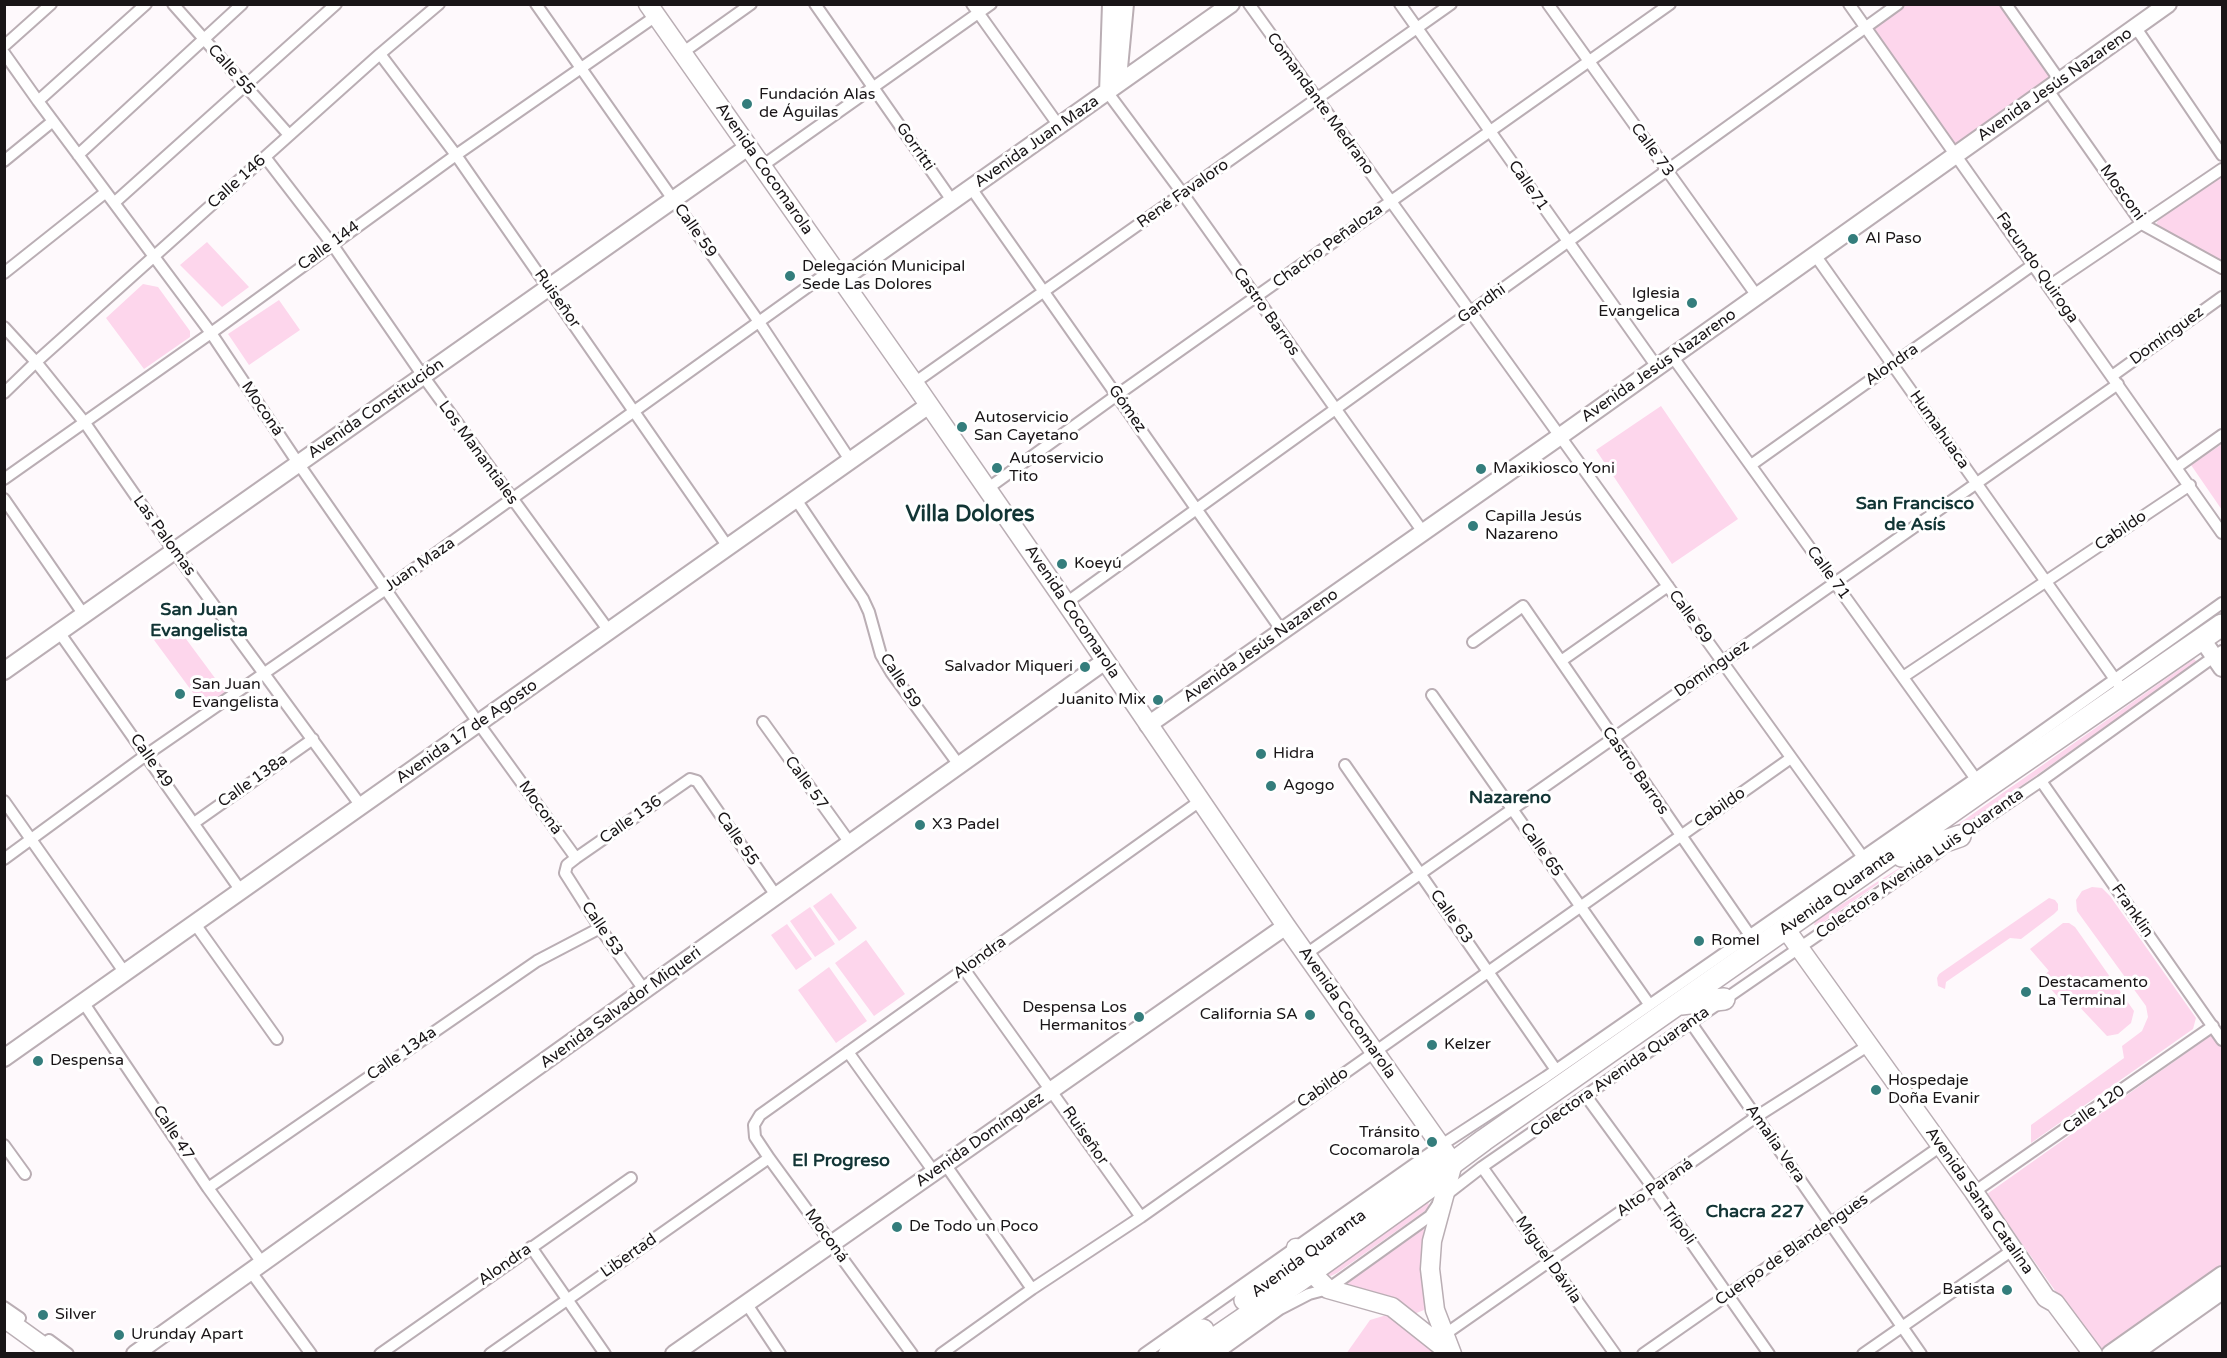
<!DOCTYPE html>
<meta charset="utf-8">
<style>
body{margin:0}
#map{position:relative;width:2227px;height:1358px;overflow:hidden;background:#fef9fc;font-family:"Varela Round",sans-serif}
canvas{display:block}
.frame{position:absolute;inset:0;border:6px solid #191517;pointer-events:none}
</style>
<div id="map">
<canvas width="2227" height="1358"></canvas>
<div class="frame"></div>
</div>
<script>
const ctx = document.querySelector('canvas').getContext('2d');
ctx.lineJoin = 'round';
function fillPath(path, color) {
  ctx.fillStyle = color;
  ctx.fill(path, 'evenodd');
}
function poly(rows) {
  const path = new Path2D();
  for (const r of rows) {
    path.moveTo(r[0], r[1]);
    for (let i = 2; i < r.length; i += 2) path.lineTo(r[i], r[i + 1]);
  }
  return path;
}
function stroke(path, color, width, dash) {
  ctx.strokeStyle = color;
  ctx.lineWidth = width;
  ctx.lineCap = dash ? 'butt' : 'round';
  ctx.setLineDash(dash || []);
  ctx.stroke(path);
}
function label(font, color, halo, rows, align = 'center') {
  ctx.font = font + ' "Varela Round",sans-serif';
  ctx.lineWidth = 6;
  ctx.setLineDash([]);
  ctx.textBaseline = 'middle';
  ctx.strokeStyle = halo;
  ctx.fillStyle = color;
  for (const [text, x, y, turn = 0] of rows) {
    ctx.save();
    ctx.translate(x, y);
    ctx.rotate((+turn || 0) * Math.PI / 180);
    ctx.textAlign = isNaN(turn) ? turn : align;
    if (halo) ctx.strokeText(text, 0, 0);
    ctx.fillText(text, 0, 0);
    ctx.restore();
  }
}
const green = poly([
 [1906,5,2001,5,2052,76,1956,145,1873,29],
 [2222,174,2222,265,2155,226,2160,217],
 [207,242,249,287,222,307,180,265],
 [143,284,158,287,190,331,190,337,144,369,106,318],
 [279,300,300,330,249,365,228,334],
 [1661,406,1738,519,1672,564,1596,450],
 [2222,444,2222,510,2191,465],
 [175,624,226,693,205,709,154,640],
 [2194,659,2196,661,2195,664,1957,831,1927,846],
 [1912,860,1819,925,1814,925,1815,921],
 [2092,887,2102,888,2110,896,2196,1018,2193,1029,2031,1143,2031,1125,2124,1058,2122,1046,2142,1031,2148,1017,2146,1006,2077,911,2076,900,2082,891],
 [831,893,857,928,839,941,813,906],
 [2049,898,2055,900,2058,904,2058,910,2054,914,2021,939,2010,938,1946,982,1945,989,1938,986,1937,978,1939,974],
 [810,907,835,944,815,957,790,921],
 [2063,923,2069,923,2075,927,2134,1011,2131,1023,2118,1034,2107,1036,2073,1000,2066,1006,2041,978,2049,971,2030,949],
 [787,924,812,959,796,970,771,935],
 [866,940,905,994,874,1016,835,963],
 [829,967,867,1021,836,1043,798,990],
 [2213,1034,2222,1049,2222,1267,2099,1353,1987,1194],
 [1423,1199,1428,1201,1429,1206,1425,1211,1337,1273,1331,1276,1326,1274],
 [1424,1225,1423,1280,1428,1306,1424,1310,1414,1314,1342,1285],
 [1393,1313,1434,1353,1346,1354,1370,1320]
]);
const street = poly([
 [173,4,289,135],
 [536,4,759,322,850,460],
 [815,4,953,202],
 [972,4,1059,126],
 [1249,4,1862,856],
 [1400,4,1657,367],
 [1548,4,1757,296],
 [1849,4,2222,533],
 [2006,4,2060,81],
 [2136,28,2222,155],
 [4,46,51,4],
 [4,53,38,101,211,333,298,463,479,724,576,858],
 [682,53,751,4],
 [380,54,456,155,728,547],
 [2048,90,2142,224,2222,268],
 [1108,93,1183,194,1423,532],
 [38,101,146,4],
 [78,155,242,4],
 [265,157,332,244,423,376,609,631],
 [4,161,53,121],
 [762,166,991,4],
 [971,188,1282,631],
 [114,203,336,4],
 [1815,255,2119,685],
 [4,273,106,192],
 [2049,286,2222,169],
 [4,327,36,362,85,423,169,544,361,806],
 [1672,356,1978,782],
 [2112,376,2222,297],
 [914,383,1451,4],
 [4,393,36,362,380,54,439,4],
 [1751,465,2034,264],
 [2177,467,2222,435],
 [4,479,211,333,456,155,656,16],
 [987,489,1117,395,1670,4],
 [795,498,863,599,869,612,881,655,891,672,959,765],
 [4,499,84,615],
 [1066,603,1898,4],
 [59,632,241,891],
 [1473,642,1523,606,1749,934],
 [1561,661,1668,586],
 [1903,677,2190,485],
 [1432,695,1649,1004],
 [763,722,850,843],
 [1345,765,1556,1070],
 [2041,781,2222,1040],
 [4,801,125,973],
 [194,823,313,739],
 [1958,837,2041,781,2222,651],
 [4,859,146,755,386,589,834,268],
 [195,924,277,1039],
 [1306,954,2118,384],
 [964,969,1141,1217],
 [645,991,600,928,565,873,567,865,576,858,690,779,697,781,777,897],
 [83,1002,208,1188,263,1264],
 [1691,1023,1921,1354],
 [848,1052,934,1172],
 [1586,1096,1654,1189,1769,1354],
 [4,1145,25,1174],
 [945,1164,1032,1289],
 [1482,1167,1615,1354],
 [208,1188,537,961,600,928],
 [1974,1192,2213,1026],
 [531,1247,605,1354],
 [251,1272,311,1354],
 [746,1303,780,1354],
 [4,1307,20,1318],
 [1444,1335,1756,1117,1869,1045],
 [49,1340,68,1354],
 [380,1354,631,1178],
 [490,1354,769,1158],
 [912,1354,769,1158,755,1137,754,1125,760,1115,1200,801],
 [941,1354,1032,1289,1141,1217,1791,758],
 [1144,1354,1440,1146,1546,1077,1976,778,2222,603],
 [1217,1354,1280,1309,1309,1294,1328,1289,1430,1216,1442,1198,1482,1167,1941,850],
 [1643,1354,1941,1146],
 [1863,1354,2014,1249]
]);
const secondary = poly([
 [1119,68,1125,4],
 [1108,93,1111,4],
 [842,279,1231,4],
 [2202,639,2222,668],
 [4,671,748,147],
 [1148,725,1559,437,2168,4],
 [4,1058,929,405],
 [135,1354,1105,661],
 [674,1354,1286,926],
 [2110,1354,2222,1275],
 [2133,1354,2222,1291]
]);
const primary = poly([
 [648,4,914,383,1066,603,1286,926,1453,1163,1432,1241,1430,1269,1435,1310,1452,1354],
 [1785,928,1974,1192,2046,1298,2055,1303,2093,1354],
 [1296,1248,1311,1272,1328,1289,1392,1307,1450,1353],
 [4,1318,54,1354]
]);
const highway = poly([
 [1902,856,1960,836],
 [1681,1004,1724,999],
 [1245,1300,1437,1163,1453,1163],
 [1169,1354,1203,1330],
 [1192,1354,1300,1280,1441,1179,1453,1163,1484,1140,1983,790,2222,625]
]);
const markers = [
 [747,104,6,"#347d7c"],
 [1853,239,6,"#347d7c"],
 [790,276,6,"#347d7c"],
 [1692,303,6,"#347d7c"],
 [962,427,6,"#347d7c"],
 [997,468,6,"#347d7c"],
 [1481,469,6,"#347d7c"],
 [1473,526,6,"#347d7c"],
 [1062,564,6,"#347d7c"],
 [1085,667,6,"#347d7c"],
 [180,694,6,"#347d7c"],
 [1158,700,6,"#347d7c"],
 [1261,754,6,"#347d7c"],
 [1271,786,6,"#347d7c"],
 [920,825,6,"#347d7c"],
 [1699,941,6,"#347d7c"],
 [2026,992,6,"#347d7c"],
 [1310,1015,6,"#347d7c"],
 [1139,1017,6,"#347d7c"],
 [1432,1045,6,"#347d7c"],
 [38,1061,6,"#347d7c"],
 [1876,1090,6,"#347d7c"],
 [1432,1142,6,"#347d7c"],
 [897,1227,6,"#347d7c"],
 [2007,1290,6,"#347d7c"],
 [43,1315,6,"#347d7c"],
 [119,1335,6,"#347d7c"]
];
const streetNames = [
 ["Calle 55",231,70,48],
 ["Avenida Jesús Nazareno",2055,85,-35],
 ["Comandante Medrano",1320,104,54],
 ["Avenida Juan Maza",1037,142,-35],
 ["Gorritti",915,147,55],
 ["Calle 73",1652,150,54],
 ["Avenida Cocomarola",764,169,55],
 ["Calle 146",237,182,-42],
 ["Calle71",1528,186,55],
 ["Mosconi",2122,193,54],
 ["René Favaloro",1183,194,-35],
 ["Calle 59",695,231,55],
 ["Calle 144",329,246,-36],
 ["Chacho Peñaloza",1328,246,-36],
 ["Facundo Quiroga",2037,268,55],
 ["Ruiseñor",557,299,55],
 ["Gandhi",1482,304,-36],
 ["Castro Barros",1266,312,55],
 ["Domínguez",2167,336,-36],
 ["Alondra",1892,365,-35],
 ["Avenida Jesús Nazareno",1659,366,-35],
 ["Moconá",262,409,56],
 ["Avenida Constitución",376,409,-35],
 ["Gómez",1127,409,55],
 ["Humahuaca",1939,430,55],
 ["Los Manantiales",478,453,54],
 ["Cabildo",2121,531,-34],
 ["Las Palomas",164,536,54],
 ["Juan Maza",420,565,-35],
 ["Calle 71",1828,573,54],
 ["Avenida Cocomarola",1072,612,56],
 ["Calle 69",1690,617,54],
 ["Avenida Jesús Nazareno",1261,646,-35],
 ["Domínguez",1712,669,-35],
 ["Calle 59",900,681,57],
 ["Avenida 17 de Agosto",467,732,-35],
 ["Calle 49",151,761,55],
 ["Castro Barros",1635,771,55],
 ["Calle 138a",253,781,-35],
 ["Calle 57",806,783,54],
 ["Moconá",540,808,54],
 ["Cabildo",1720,808,-35],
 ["Calle 136",631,820,-35],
 ["Calle 55",737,839,55],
 ["Calle 65",1541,850,55],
 ["Colectora Avenida Luis Quaranta",1920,864,-35],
 ["Avenida Quaranta",1837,893,-35],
 ["Franklin",2132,911,55],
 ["Calle 63",1451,917,55],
 ["Calle 53",602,929,56],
 ["Alondra",980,958,-36],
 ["Avenida Salvador Miqueri",621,1008,-36],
 ["Avenida Cocomarola",1347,1013,55],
 ["Calle 134a",402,1054,-35],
 ["Colectora Avenida Quaranta",1620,1072,-35],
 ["Cabildo",1323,1088,-35],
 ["Calle 120",2094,1110,-35],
 ["Calle 47",173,1133,57],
 ["Ruiseñor",1085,1136,55],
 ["Avenida Domínguez",980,1140,-35],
 ["Amalia Vera",1775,1144,55],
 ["Alto Paraná",1655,1188,-35],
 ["Avenida Santa Catalina",1979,1201,55],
 ["Trípoli",1678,1224,55],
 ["Moconá",826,1236,54],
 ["Cuerpo de Blandengues",1792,1250,-35],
 ["Avenida Quaranta",1309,1254,-36],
 ["Libertad",629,1256,-35],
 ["Miguel Dávila",1548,1260,55],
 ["Alondra",505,1265,-35]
];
const poiNames = [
 ["Fundación Alas",759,95],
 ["de Águilas",759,113],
 ["Al Paso",1865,239],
 ["Delegación Municipal",802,267],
 ["Sede Las Dolores",802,285],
 ["Iglesia",1680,294,"right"],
 ["Evangelica",1680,312,"right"],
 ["Autoservicio",974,418],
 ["San Cayetano",974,436],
 ["Autoservicio",1009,459],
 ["Tito",1009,477],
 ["Maxikiosco Yoni",1493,469],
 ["Capilla Jesús",1485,517],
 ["Nazareno",1485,535],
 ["Koeyú",1074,564],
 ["Salvador Miqueri",1073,667,"right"],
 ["San Juan",192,685],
 ["Evangelista",192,703],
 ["Juanito Mix",1146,700,"right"],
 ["Hidra",1273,754],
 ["Agogo",1283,786],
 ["X3 Padel",932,825],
 ["Romel",1711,941],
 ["Destacamento",2038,983],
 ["La Terminal",2038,1001],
 ["Despensa Los",1127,1008,"right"],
 ["Hermanitos",1127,1026,"right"],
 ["California SA",1298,1015,"right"],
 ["Kelzer",1444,1045],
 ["Despensa",50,1061],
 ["Hospedaje",1888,1081],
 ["Doña Evanir",1888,1099],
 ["Tránsito",1420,1133,"right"],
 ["Cocomarola",1420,1151,"right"],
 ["De Todo un Poco",909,1227],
 ["Batista",1995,1290,"right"],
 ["Silver",55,1315],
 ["Urunday Apart",131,1335]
];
const neighbourhoodNames = [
 ["San Francisco",1915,504],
 ["de Asís",1915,525],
 ["San Juan",199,610],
 ["Evangelista",199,631],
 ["Nazareno",1510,798],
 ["El Progreso",841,1161],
 ["Chacra 227",1755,1212]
];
const districtNames = [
 ["Villa Dolores",970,515]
];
fillPath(green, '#fdd6ec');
stroke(street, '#baaeb4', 14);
stroke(secondary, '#baaeb4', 20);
stroke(primary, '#baaeb4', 21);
stroke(highway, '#baaeb4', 24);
stroke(street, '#fff', 10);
stroke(secondary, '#fff', 16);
stroke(primary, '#fff', 18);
stroke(highway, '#fff', 21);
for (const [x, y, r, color] of markers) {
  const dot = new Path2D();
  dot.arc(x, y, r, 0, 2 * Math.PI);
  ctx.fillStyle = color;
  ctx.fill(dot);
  stroke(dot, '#fff', 2);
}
label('16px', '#191517', '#fff', streetNames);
label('16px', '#191517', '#fff', poiNames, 'left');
label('bold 18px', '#123535', '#fff', neighbourhoodNames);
label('bold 22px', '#123535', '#fff', districtNames);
</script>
